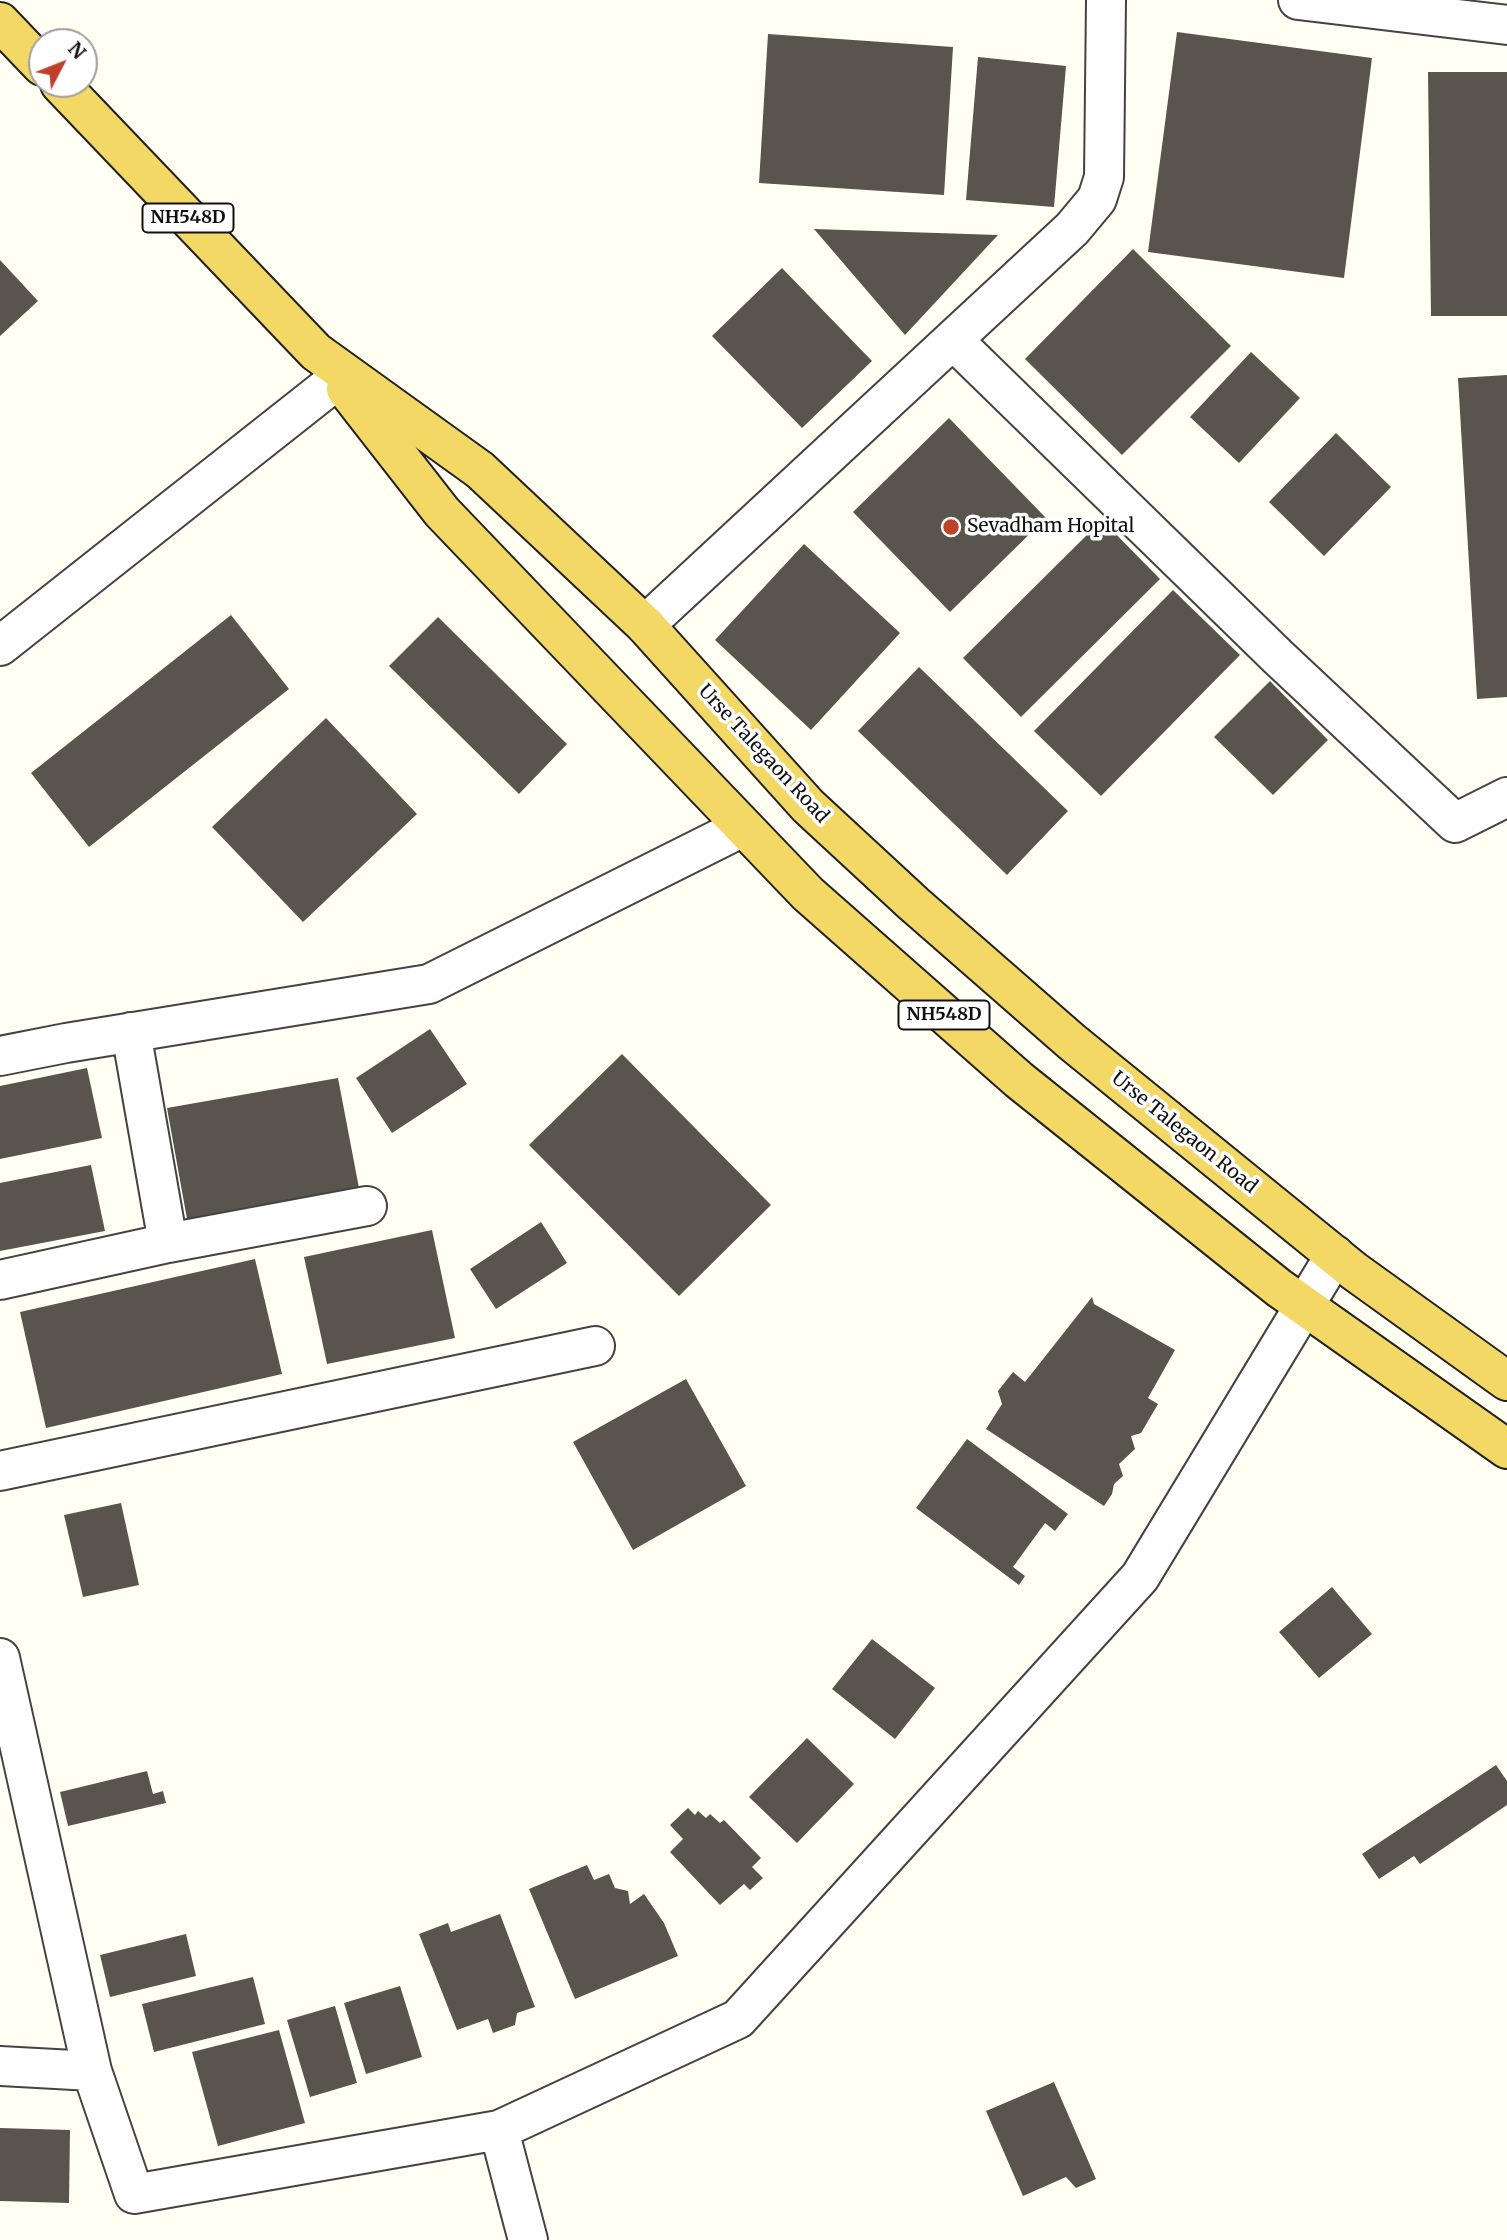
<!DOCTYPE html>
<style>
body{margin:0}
#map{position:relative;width:1507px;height:2240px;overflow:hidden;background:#fffff4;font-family:Merriweather,serif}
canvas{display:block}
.north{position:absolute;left:28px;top:28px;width:70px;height:70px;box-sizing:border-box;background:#fff;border:2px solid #9f9f9f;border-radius:50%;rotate:48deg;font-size:19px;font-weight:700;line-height:28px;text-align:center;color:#101010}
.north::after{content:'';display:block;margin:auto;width:24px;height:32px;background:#bf412a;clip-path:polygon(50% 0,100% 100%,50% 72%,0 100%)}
</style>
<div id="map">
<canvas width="1507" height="2240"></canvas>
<div class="north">N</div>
</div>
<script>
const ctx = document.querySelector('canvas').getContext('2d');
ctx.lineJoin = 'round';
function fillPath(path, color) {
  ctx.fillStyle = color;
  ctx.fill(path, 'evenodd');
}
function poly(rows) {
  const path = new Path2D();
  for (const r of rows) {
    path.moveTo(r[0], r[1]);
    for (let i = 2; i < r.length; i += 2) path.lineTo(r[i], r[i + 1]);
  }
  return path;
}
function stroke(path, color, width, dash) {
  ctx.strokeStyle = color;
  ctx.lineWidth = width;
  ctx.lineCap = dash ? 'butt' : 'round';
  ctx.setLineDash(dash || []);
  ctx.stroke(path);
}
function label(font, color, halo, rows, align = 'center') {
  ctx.font = font + ' Merriweather,serif';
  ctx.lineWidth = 7;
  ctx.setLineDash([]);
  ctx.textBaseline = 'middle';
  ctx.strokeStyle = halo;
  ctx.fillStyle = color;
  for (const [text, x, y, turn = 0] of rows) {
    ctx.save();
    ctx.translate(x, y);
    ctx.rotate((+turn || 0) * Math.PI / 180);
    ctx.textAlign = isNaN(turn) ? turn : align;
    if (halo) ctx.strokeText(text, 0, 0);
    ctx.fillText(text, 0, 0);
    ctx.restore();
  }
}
const building = poly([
 [1177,32,1372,58,1344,278,1148,252],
 [768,34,953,47,944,195,759,183],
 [978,57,1066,66,1054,207,966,200],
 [1428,72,1507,72,1507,316,1431,316],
 [814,229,998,235,905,335],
 [1133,249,1231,346,1122,455,1025,359],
 [0,260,38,301,0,336],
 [782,268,872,361,802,428,712,336],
 [1251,352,1300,398,1239,463,1190,417],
 [1507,375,1507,697,1477,699,1458,378],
 [949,418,1046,518,950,612,853,512],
 [1336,433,1391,487,1324,556,1269,502],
 [1102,520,1160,579,1021,717,963,658],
 [804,544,900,633,811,730,715,640],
 [1173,590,1240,655,1101,796,1034,731],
 [231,615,289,689,89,847,31,773],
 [438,617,567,744,519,794,389,666],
 [919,667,1068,811,1007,875,858,731],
 [1270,681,1328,740,1273,795,1214,737],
 [326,718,417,814,303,922,212,827],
 [430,1029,467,1084,392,1133,356,1078],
 [622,1054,771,1205,679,1296,529,1145],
 [87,1068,102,1138,0,1159,0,1086],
 [338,1078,359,1188,187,1219,167,1108],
 [91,1165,105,1231,0,1251,0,1183],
 [541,1222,567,1263,496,1309,470,1269],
 [432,1230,455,1338,327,1364,304,1257],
 [255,1259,282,1374,46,1428,20,1312],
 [1092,1297,1094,1304,1175,1350,1148,1398,1158,1404,1141,1433,1131,1436,1135,1449,1119,1464,1123,1476,1114,1484,1112,1494,1104,1506,986,1429,1002,1404,998,1391,1013,1372,1025,1382],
 [686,1379,746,1486,633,1550,573,1442],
 [967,1439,1068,1514,1055,1531,1045,1523,1013,1567,1025,1576,1019,1585,916,1508],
 [121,1503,139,1585,83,1597,64,1515],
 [1332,1587,1372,1634,1319,1678,1279,1632],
 [872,1639,935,1688,895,1739,832,1689],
 [807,1738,854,1784,797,1843,749,1797],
 [1496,1765,1507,1781,1507,1805,1420,1864,1414,1856,1379,1879,1362,1854],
 [147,1771,153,1794,163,1791,166,1803,68,1826,60,1792],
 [688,1808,695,1815,698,1811,706,1818,710,1814,720,1823,724,1820,761,1858,752,1867,763,1878,750,1890,744,1884,720,1905,670,1852,683,1839,670,1825],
 [587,1865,594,1880,609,1874,615,1888,628,1891,630,1904,644,1894,664,1923,678,1956,575,1999,529,1889],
 [500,1914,535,2007,517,2013,515,2025,493,2033,488,2019,457,2030,419,1934,448,1923,451,1932],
 [186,1934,196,1976,110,1997,100,1955],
 [253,1977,265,2024,154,2052,142,2004],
 [400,1986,422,2057,366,2074,344,2003],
 [335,2006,357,2083,310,2097,287,2020],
 [279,2030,305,2123,218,2146,192,2052],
 [1054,2082,1096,2179,1076,2188,1066,2177,1023,2196,986,2111],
 [0,2128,70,2130,69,2203,0,2201]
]);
const minor = poly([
 [1298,0,1507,25],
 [953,340,1278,657,1455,823,1507,797],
 [645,625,1072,229,1097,199,1104,177,1106,0],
 [0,646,338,379],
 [0,1056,66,1043,429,984,743,827],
 [168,1243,367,1206],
 [0,1280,168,1243,131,1032],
 [0,1471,595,1346],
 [0,1658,92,2071,134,2194,499,2130,738,2019,1140,1577,1335,1255],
 [0,2066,92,2071],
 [499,2130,528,2240]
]);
const trunk = poly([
 [0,22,42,66],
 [60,84,316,352,480,470,645,625,808,806,914,904,1072,1042,1354,1271,1507,1381],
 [346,389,442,512,808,894,1019,1080,1279,1288,1507,1449]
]);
const markers = [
 [951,527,9,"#bf412a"]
];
const shields = [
 [188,218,91],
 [944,1015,91]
];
const shieldNames = [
 ["NH548D",188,218],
 ["NH548D",944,1015]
];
const poiNames = [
 ["Sevadham Hopital",967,527]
];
const streetNames = [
 ["Urse Talegaon Road",763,754,47],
 ["Urse Talegaon Road",1184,1133,39]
];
fillPath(building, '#59544d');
stroke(minor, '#434343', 42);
stroke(trunk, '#212121', 42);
stroke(minor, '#fff', 38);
stroke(trunk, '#f3d866', 38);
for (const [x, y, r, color] of markers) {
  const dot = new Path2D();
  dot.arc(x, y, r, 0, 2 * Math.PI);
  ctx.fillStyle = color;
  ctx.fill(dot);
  stroke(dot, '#fff', 2.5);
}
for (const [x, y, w] of shields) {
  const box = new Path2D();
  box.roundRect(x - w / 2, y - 14.5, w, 29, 5);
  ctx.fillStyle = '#fff';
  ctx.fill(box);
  stroke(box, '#101010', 2);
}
label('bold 18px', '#101010', null, shieldNames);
label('19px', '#101010', '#fff', poiNames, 'left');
label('19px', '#101010', '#fff', streetNames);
</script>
